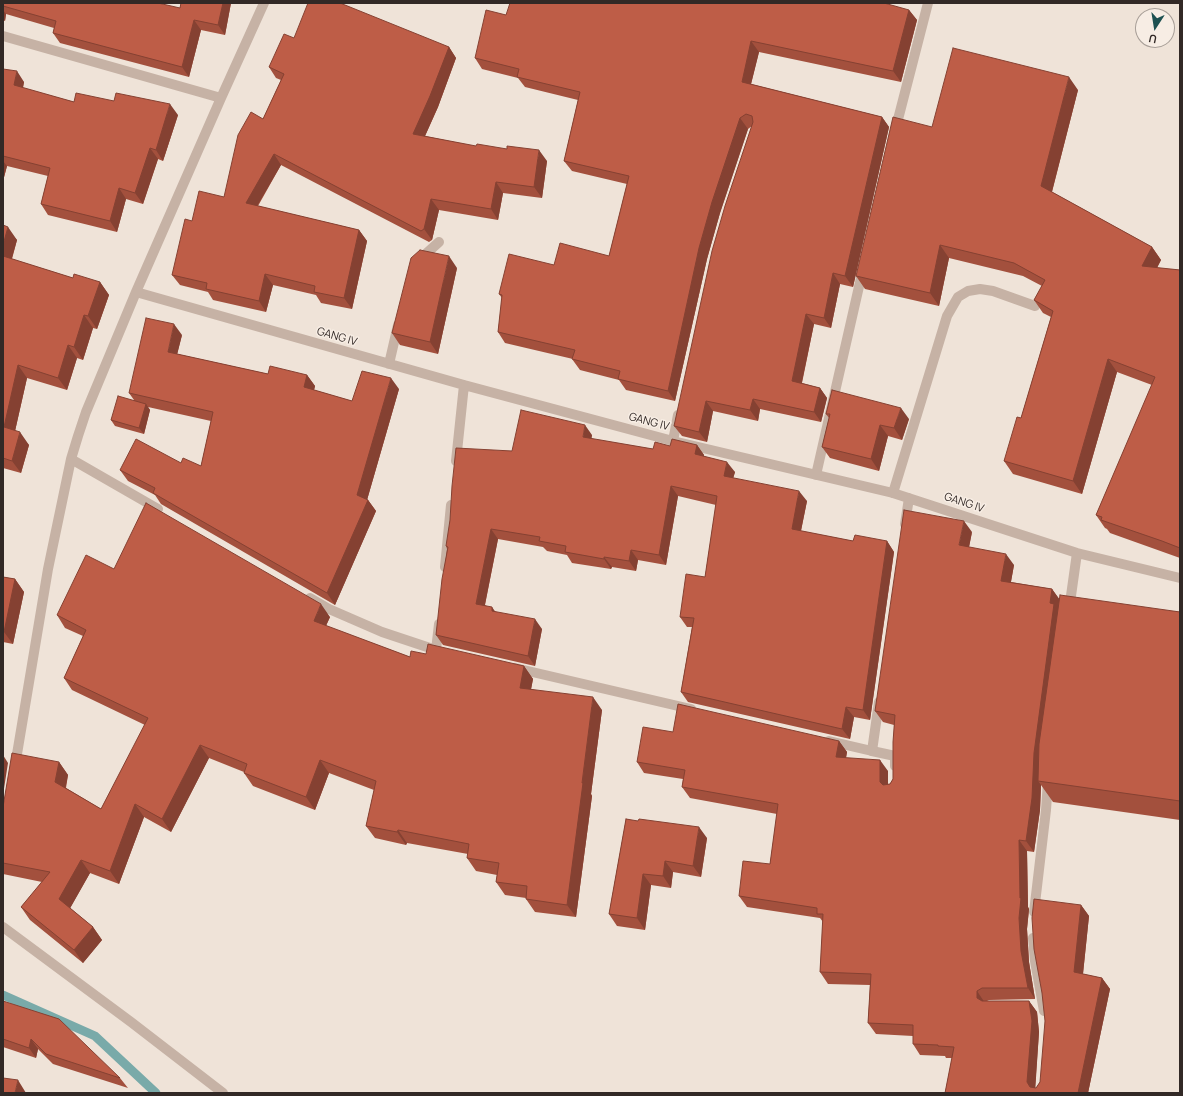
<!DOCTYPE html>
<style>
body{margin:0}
#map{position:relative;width:1183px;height:1096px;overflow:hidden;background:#efe3d8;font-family:Manrope,sans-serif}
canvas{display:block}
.frame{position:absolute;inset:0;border:4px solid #322926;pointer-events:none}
.north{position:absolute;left:1135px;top:8px;width:40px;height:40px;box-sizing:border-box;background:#f7ede4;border:1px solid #a89f98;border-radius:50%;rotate:192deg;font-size:11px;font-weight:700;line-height:16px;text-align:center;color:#322926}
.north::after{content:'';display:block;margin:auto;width:14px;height:18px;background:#1e5151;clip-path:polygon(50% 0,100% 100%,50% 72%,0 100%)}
</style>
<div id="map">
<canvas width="1183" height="1096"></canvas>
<div class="frame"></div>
<div class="north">U</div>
</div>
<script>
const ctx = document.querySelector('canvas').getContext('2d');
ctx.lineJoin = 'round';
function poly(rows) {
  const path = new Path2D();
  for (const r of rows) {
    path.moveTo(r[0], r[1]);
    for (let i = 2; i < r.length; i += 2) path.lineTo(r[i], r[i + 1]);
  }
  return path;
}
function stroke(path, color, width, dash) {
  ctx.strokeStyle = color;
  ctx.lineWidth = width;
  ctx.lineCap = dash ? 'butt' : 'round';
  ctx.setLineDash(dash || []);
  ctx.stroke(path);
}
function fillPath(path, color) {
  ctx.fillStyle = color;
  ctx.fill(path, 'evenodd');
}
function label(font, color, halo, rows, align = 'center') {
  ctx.font = font + ' Manrope,sans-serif';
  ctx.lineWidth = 3;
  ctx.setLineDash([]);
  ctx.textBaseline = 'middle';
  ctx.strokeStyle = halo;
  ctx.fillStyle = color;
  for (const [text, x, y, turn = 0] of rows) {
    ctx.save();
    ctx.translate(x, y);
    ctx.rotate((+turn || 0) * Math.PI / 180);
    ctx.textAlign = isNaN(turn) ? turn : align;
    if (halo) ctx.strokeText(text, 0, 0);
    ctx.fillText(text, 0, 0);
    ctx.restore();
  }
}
const stream = poly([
 [3,995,95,1036,156,1093]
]);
const lane = poly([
 [893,493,947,316,958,297,968,291,980,289,993,291,1035,306],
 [872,751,895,756,895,766]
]);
const street = poly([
 [3,36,221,98],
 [895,131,928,3],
 [418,261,439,242],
 [136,292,464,385,673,441,893,493,1077,553,1180,578],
 [389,364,398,325],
 [673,441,678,415],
 [71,459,158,509],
 [456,461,464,385],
 [816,475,863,269],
 [905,524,909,498],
 [445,567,451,505],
 [310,598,329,609,382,632,439,651],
 [1069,610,1077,553],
 [436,650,439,624],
 [515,668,691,709],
 [829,741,872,751,879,702],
 [15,766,48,569,71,459,78,436,86,412,136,292,221,98,264,3],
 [1034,912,1046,810,1048,781],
 [3,927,131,1022,223,1093],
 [1033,938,1035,961,1044,1011]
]);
const wall = poly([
 [3,3,180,8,181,3,231,3,225,35,201,30,189,77,60,43,53,33,54,28,6,14,5,21,3,20],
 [909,10,917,20,901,82,759,52,751,84,882,117,889,127,853,287,840,284,831,328,814,324,802,383,820,388,827,398,821,422,760,409,758,421,713,411,707,442,682,436,674,426,752,126,748,129,720,213,707,259,675,401,626,390,619,380,580,370,572,359,573,359,505,343,498,332,502,298,499,294,554,265,609,256,627,184,572,171,564,161,578,100,525,87,518,78,482,69,475,58,506,15],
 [294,38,449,47,456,58,438,107,425,136,547,161,542,198,503,193,498,220,439,210,432,240,429,242,281,165,258,206,359,230,367,241,352,309,321,303,316,295,273,285,266,312,213,300,208,292,180,285,172,275,192,221,224,197,263,119,281,80,276,78,269,67],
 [3,69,24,82,23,88,74,102,178,115,163,161,158,159,143,204,126,199,117,232,48,215,41,204,48,176,7,166,3,181],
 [1078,90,1052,192,1152,247,1161,260,1157,268,1180,270,1180,558,1110,533,1107,529,1105,528,1096,515,1152,385,1117,372,1082,494,1013,474,1004,461,1021,418,1051,317,1043,313,1034,300,1042,286,1023,276,949,258,939,306,865,289,856,276,932,127],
 [3,225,17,240,12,259,73,278,100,282,109,295,97,329,93,328,83,360,77,358,67,390,27,378,15,431,29,445,21,473,3,468],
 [457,268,438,354,400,345,392,333],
 [182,335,177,354,268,374,307,375,315,386,314,390,352,401,399,389,367,500,368,500,376,511,335,605,161,504,155,495,128,481,120,470,181,463,201,466,211,421,148,407,150,410,144,434,115,426,111,420,134,400,129,393],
 [826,414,909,419,902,440,888,436,879,471,830,458,822,447,829,418],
 [592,435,591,439,653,449,670,446,697,445,704,455,704,456,735,472,733,478,807,501,801,531,853,541,887,541,894,552,870,720,854,717,850,739,688,702,681,692,692,627,687,627,680,617,705,577,716,505,678,496,666,565,638,560,636,571,612,567,611,569,572,563,567,555,547,551,543,547,498,539,485,605,496,612,542,629,535,666,443,645,436,635,447,549,446,546,512,451],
 [972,532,969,547,1014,565,1011,582,1052,589,1059,599,1180,612,1180,820,1053,802,1041,785,1040,810,1034,852,1027,851,1028,907,1029,909,1027,929,1029,962,1035,999,989,1000,987,1001,1029,1001,1037,1012,1039,1032,1035,1088,1036,1088,1040,1082,1081,905,1089,916,1083,974,1102,978,1110,989,1088,1093,945,1093,952,1058,946,1058,945,1056,920,1055,913,1044,913,1036,876,1034,868,1023,870,985,828,984,820,972,823,922,820,918,747,907,739,896,770,864,777,814,690,798,682,787,683,779,644,773,637,762,673,732,839,741,847,752,846,758,888,771,888,784,890,784,893,779,894,725,883,722,875,711],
 [114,569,330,617,326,626,410,657,426,654,524,666,533,679,531,689,602,710,591,794,592,796,576,917,535,912,526,899,526,898,505,895,496,882,497,875,476,871,467,858,468,854,407,843,406,845,375,838,366,826,374,790,329,773,315,810,253,786,244,773,244,772,209,758,171,832,144,817,119,884,90,873,70,908,93,927,102,940,83,963,30,920,21,907,42,882,3,874,3,807,59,762,68,775,66,788,101,809,145,725,72,690,64,678,83,636,65,628,57,615],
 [3,577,15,579,24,592,13,644,3,642],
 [626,819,707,838,701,877,673,872,671,888,651,885,645,930,617,926,609,914],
 [3,1001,120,1078,128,1088,53,1064,38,1049,36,1058,3,1047]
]);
const shadedWall = poly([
 [223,3,231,3,225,35,218,25],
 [3,10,6,14,5,21,3,18],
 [909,10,917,20,901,82,893,71],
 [194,20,201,30,189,77,182,67],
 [751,41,759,52,749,92,742,82],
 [449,47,456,58,438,107,421,145,413,134],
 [17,71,24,82,21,96,14,85],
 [1069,77,1078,90,1050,199,1041,186],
 [170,104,178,115,163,161,156,150],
 [882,117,889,127,853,287,845,276],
 [740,118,748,129,720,213,707,259,675,401,668,391,699,248,712,202],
 [150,148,158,159,143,204,135,193],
 [539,150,547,161,542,198,534,187],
 [274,154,281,165,253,213,246,203],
 [3,161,7,166,3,181],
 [496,182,503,193,498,220,491,209],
 [119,188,126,199,117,232,110,221],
 [431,199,439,210,432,240,424,229],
 [8,227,17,240,9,268,3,260,3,245],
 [359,230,367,241,352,309,344,298],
 [940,245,949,258,939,306,930,293],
 [1152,247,1161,260,1151,279,1142,266],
 [449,256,457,268,438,354,430,342],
 [833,273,840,284,831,328,824,318],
 [265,274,273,285,266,312,259,301],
 [100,282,109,295,97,329,88,316],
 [806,314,814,324,800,391,792,381],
 [84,315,93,328,83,360,74,347],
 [174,324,182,335,175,363,168,352],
 [68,345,77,358,67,390,58,378],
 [1108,359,1117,372,1082,494,1073,481],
 [18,365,27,378,13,440,4,427],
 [307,375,315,386,312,398,304,387],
 [391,378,399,389,365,507,357,495],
 [820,388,827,398,821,422,814,412],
 [753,399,760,409,758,421,750,410],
 [706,401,713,411,707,442,699,432],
 [146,404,150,410,144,434,139,428],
 [901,408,909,419,902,440,894,428],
 [585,425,592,435,590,448,583,437],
 [880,425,888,436,879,471,871,459],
 [20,432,29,445,21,473,12,461],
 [697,445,704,455,702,465,695,454],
 [727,462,735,472,731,486,724,476],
 [671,486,678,496,666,565,659,555],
 [799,491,807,501,799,540,792,529],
 [368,500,376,511,335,605,327,593],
 [964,521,972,532,967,557,959,545],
 [491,529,498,539,483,614,476,604],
 [887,541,894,552,870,720,863,710],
 [631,550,638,560,636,571,629,561],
 [1006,554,1014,565,1009,592,1001,581],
 [604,557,612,567,611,569,604,559],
 [15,579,24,592,13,644,4,632],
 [1052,589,1060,600,1038,781,1041,785,1040,810,1034,852,1026,841,1034,753,1050,603],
 [321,604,330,617,322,634,314,621],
 [492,607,499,617,492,611],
 [535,619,542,629,535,666,528,656],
 [524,666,533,679,529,700,520,688],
 [593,697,602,710,591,794,592,796,576,917,567,905],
 [846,707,854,717,850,739,842,729],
 [839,741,847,752,844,768,836,757],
 [200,745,209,758,171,832,162,819],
 [3,755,8,763,3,795],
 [320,760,329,773,315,810,306,797],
 [880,760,888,771,888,793,880,782],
 [59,762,68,775,64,795,55,782],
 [135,804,144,817,119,884,110,871],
 [699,827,707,838,701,877,693,866],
 [398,830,407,843,406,845,397,832],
 [1019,840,1027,851,1028,907,1029,909,1027,929,1029,962,1035,999,1028,988,1021,951,1019,918,1020,898],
 [81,860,90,873,68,912,59,899],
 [665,861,673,872,671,888,663,876],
 [643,874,651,885,645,930,637,918],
 [1081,905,1089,916,1082,983,1074,972],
 [93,927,102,940,83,963,74,950],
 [1102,978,1110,989,1088,1093,1078,1093],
 [977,991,985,1003,977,998],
 [1029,1001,1037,1012,1039,1032,1035,1093,1030,1087,1027,1082],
 [31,1039,38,1049,36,1058,29,1048],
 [18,1080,26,1093,15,1093]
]);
const building = poly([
 [3,3,158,3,180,8,181,3,223,3,218,25,194,20,182,67,53,33,56,21,3,6,3,3],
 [308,3,340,3,449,47,430,96,413,134,476,146,477,144,507,149,507,146,539,150,534,187,496,182,491,209,431,199,424,229,421,231,274,154,246,203,359,230,344,298,314,292,315,286,265,274,259,301,206,289,207,283,172,275,185,219,192,221,199,191,224,197,238,135,251,112,263,119,284,74,269,67,284,34,294,38,308,3],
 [510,3,884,3,909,10,893,71,751,41,742,82,882,117,845,276,833,273,824,318,806,314,792,381,820,388,814,412,753,399,750,410,706,401,699,432,674,426,712,251,725,206,753,122,752,116,746,114,740,118,712,202,699,248,668,391,618,379,620,371,572,359,575,350,498,332,502,295,499,294,509,254,554,265,560,243,609,256,629,176,564,161,580,92,517,77,519,69,475,58,486,10,506,15,510,3],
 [953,48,1069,77,1041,186,1152,247,1142,266,1180,270,1180,548,1162,541,1101,520,1102,517,1096,515,1155,377,1108,359,1073,481,1004,461,1017,417,1021,418,1053,311,1034,300,1045,280,1014,263,940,245,930,293,856,276,893,117,932,127,953,48],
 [3,69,17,71,14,85,74,102,76,93,114,101,116,93,170,104,156,150,150,148,135,193,119,188,110,221,41,204,50,168,3,156,3,69],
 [3,225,8,227,3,245,3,225],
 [420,250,449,256,430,342,392,333,411,258,420,250],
 [3,256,73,278,74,274,100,282,88,316,84,315,74,347,68,345,58,378,18,365,4,427,20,432,12,461,3,458,3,256],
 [146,318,174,324,168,352,268,374,270,366,307,375,304,387,352,401,362,371,391,378,357,495,368,500,327,593,153,493,155,488,120,470,136,439,181,463,183,458,201,466,213,412,129,393,146,318],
 [832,390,901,408,894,428,880,425,871,459,822,447,830,414,826,414,832,390],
 [118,396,146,404,139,428,111,420,118,396],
 [521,410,585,425,583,437,653,449,655,442,670,446,672,439,697,445,695,454,727,462,724,476,799,491,792,529,853,541,855,535,887,541,863,710,846,707,842,729,681,692,694,618,680,617,686,574,705,577,717,496,671,486,659,555,631,550,629,561,604,557,604,559,565,552,566,546,539,541,540,537,491,529,476,604,492,607,492,611,535,619,528,656,436,635,442,579,448,547,446,546,450,520,452,486,456,448,512,451,521,410],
 [146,503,321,604,314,621,410,657,411,651,426,654,428,644,524,666,520,688,593,697,582,783,583,783,567,905,526,899,527,886,496,882,499,863,467,858,469,844,398,830,397,832,366,826,376,781,320,760,306,797,244,773,247,764,200,745,162,819,135,804,110,871,81,860,59,899,93,927,74,950,21,907,50,872,3,863,3,807,12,753,59,762,55,782,101,809,148,718,64,678,86,630,57,615,86,555,114,569,146,503],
 [904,510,964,521,959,545,1006,554,1001,581,1052,589,1050,603,1054,604,1034,753,1032,798,1026,841,1019,840,1020,898,1021,898,1019,918,1021,951,1028,988,982,988,977,991,977,998,982,1001,1029,1001,1032,1021,1027,1082,1030,1087,1036,1088,1040,1082,1045,1021,1042,993,1034,949,1032,918,1034,899,1081,905,1074,972,1102,978,1078,1093,945,1093,954,1047,938,1046,938,1045,913,1044,913,1025,868,1023,871,974,820,972,823,914,817,914,817,908,739,896,743,861,770,864,778,804,682,787,685,770,637,762,643,727,673,732,678,704,839,741,836,757,880,760,880,782,883,785,890,784,893,779,893,742,895,715,875,711,904,510],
 [3,577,15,579,4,632,3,632,3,577],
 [1060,595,1180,612,1180,801,1038,781,1039,744,1060,595],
 [626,819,638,821,639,819,699,827,693,866,665,861,663,876,643,874,637,918,609,914,626,819],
 [3,1001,59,1019,120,1078,46,1054,31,1039,29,1048,3,1039,3,1001],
 [3,1078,18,1080,15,1093,3,1093,3,1078]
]);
const streetNames = [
 ["GANG IV",337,337,16],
 ["GANG IV",649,422,15],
 ["GANG IV",964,503,18]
];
stroke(stream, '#79aaa9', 9);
stroke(lane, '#c6b2a5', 10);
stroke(street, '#c6b2a5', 10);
fillPath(wall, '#a3503d');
fillPath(shadedWall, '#854132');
fillPath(building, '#be5d47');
stroke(building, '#854132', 1);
label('11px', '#322926', '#f7ede4', streetNames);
</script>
